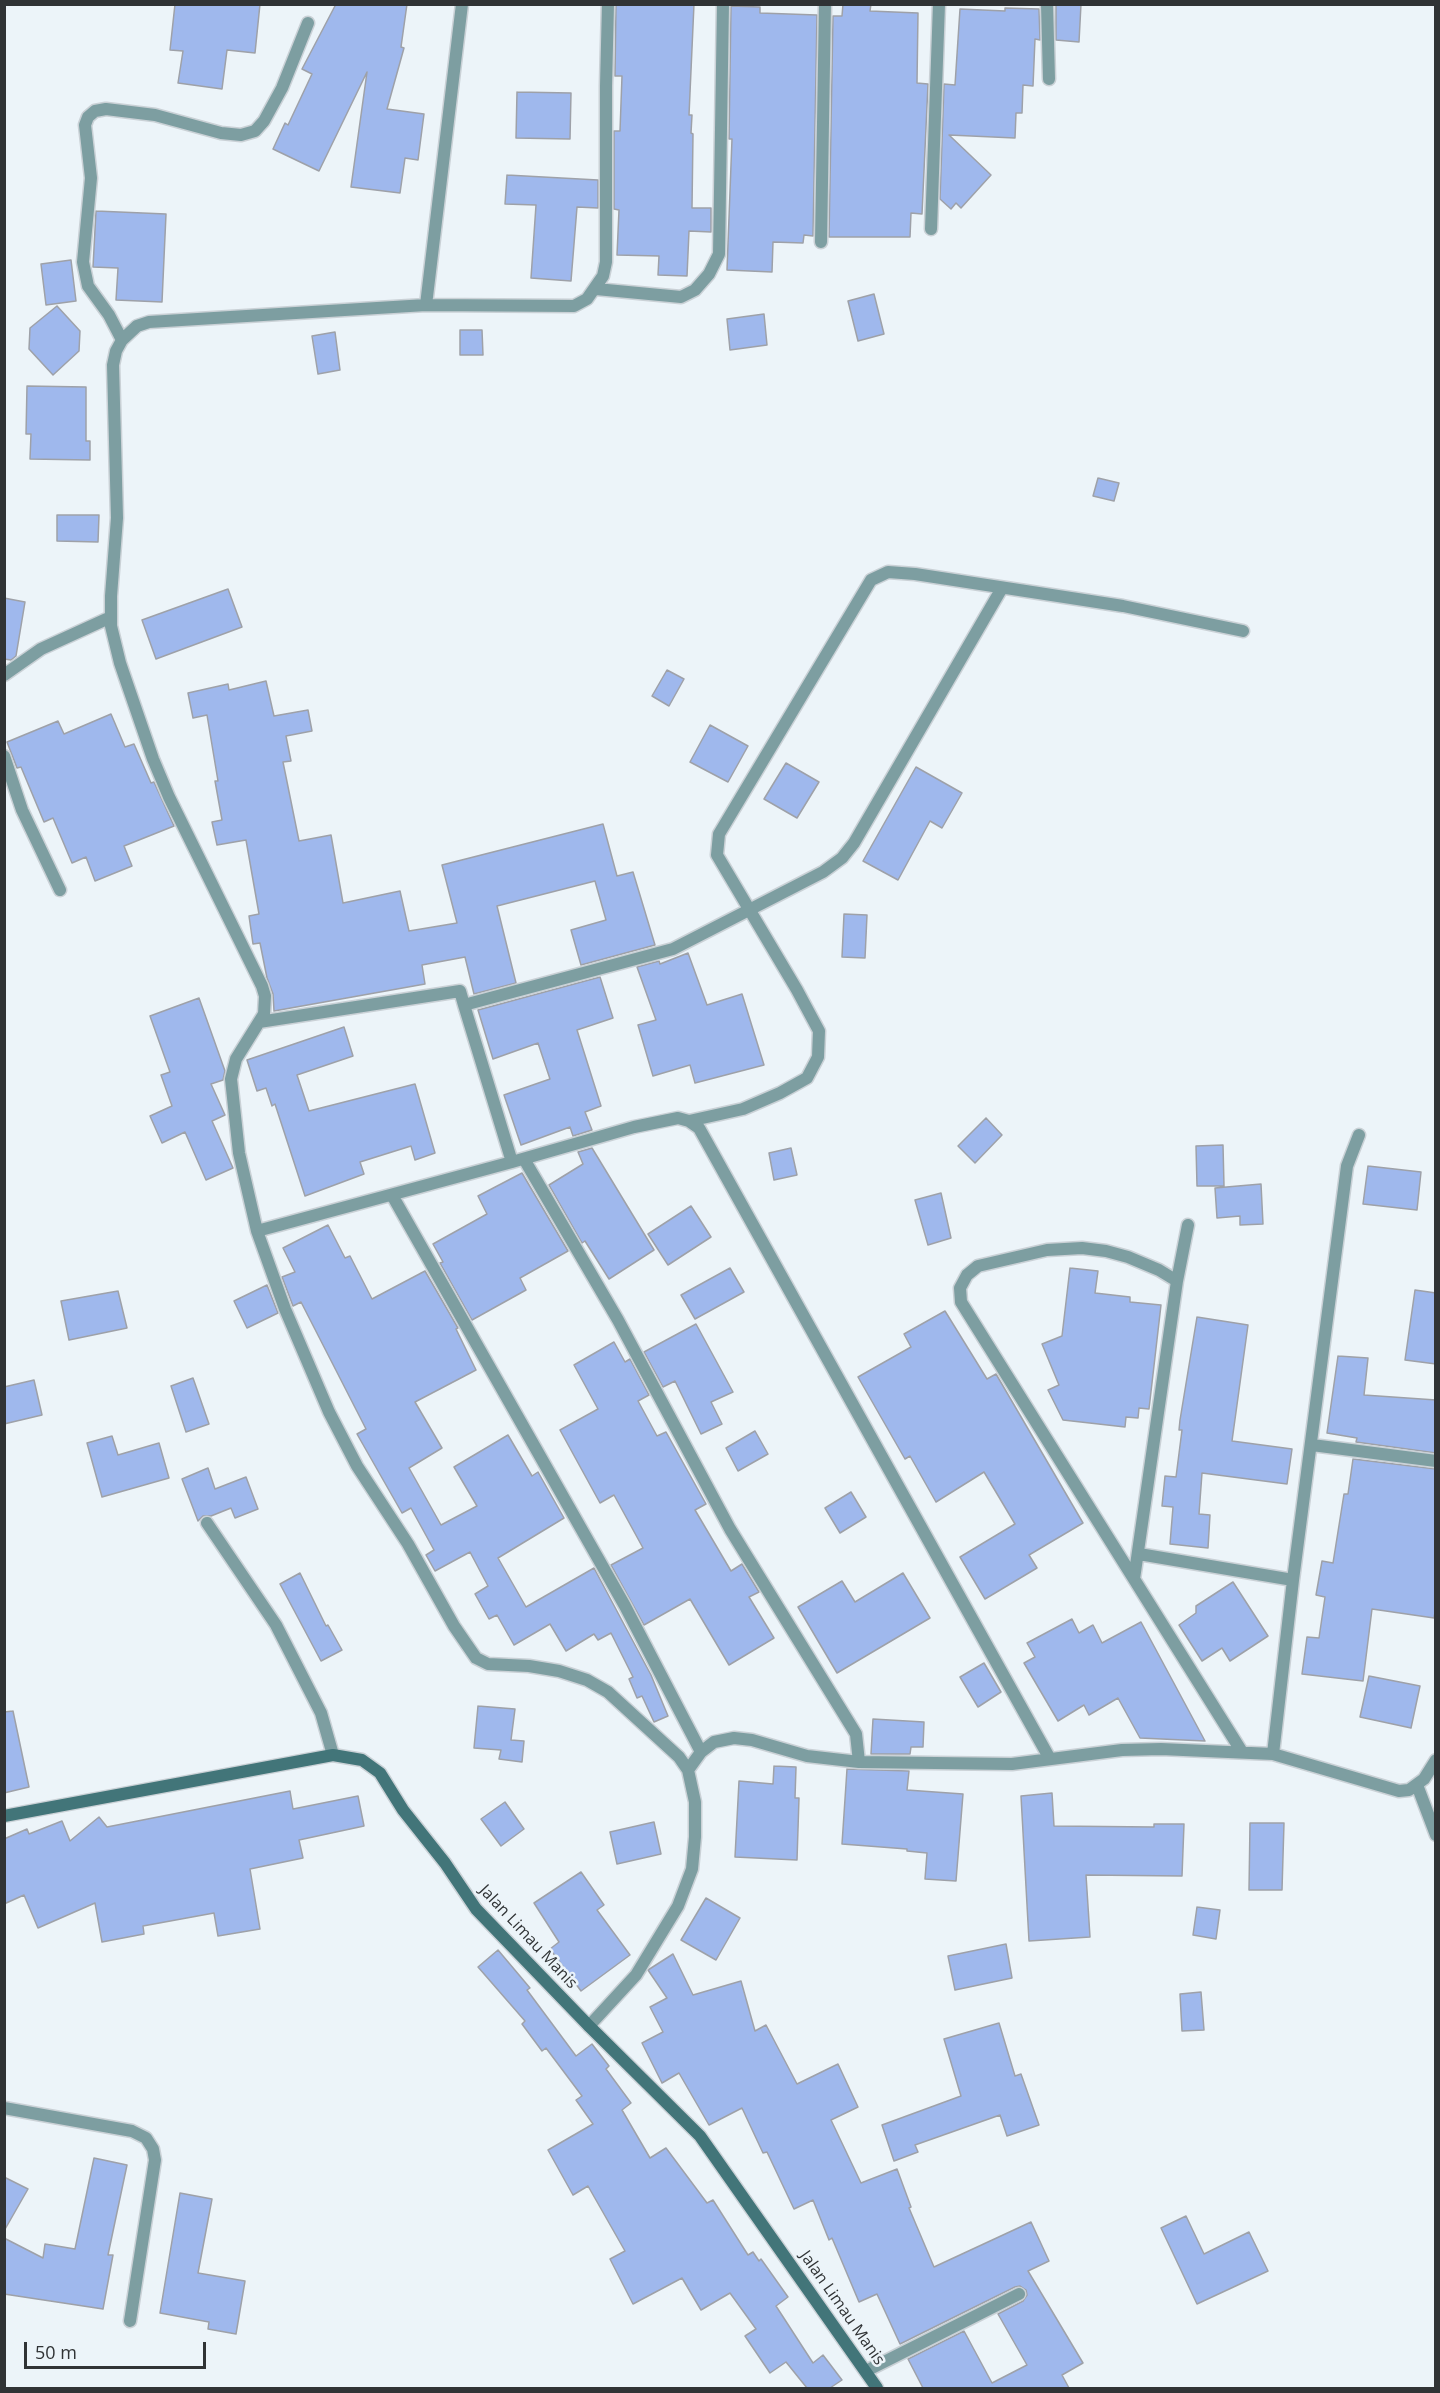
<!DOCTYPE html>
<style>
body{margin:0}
#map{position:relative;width:1440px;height:2393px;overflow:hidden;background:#ecf4f9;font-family:"Open Sans",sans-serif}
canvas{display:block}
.frame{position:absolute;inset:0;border:6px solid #303335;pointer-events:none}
.scale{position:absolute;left:24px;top:2342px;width:182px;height:27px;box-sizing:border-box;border:3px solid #303335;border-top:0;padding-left:8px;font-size:18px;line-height:21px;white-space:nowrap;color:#303335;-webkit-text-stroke:4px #ecf4f9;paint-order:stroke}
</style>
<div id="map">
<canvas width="1440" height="2393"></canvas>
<div class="frame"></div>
<div class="scale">50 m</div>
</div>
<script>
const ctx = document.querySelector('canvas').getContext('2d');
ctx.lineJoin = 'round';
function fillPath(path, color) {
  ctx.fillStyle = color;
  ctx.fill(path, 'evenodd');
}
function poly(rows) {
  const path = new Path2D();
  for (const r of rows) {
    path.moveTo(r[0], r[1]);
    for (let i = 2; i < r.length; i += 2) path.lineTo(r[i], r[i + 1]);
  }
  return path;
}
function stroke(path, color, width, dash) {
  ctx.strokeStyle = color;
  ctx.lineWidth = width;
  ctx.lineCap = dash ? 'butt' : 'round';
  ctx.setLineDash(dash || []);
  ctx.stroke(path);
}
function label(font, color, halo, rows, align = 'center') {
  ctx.font = font + ' "Open Sans",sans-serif';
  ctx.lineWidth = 5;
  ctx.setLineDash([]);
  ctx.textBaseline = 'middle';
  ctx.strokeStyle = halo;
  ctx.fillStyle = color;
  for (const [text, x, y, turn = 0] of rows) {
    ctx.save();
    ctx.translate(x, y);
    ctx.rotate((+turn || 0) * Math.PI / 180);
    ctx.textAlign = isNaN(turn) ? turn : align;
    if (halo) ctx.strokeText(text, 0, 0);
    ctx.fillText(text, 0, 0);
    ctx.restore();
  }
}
const building = poly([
 [175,4,260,4,255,53,227,50,222,89,178,83,183,51,170,50,175,4],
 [336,4,407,4,401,47,404,48,387,109,424,114,418,160,405,158,400,193,351,187,367,72,319,171,273,149,285,123,288,125,312,74,302,69,336,4],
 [616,4,694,4,689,115,692,115,691,133,693,134,692,208,711,208,711,232,689,231,687,276,658,275,659,256,617,255,619,210,614,209,614,131,620,131,622,76,615,76,616,4],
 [843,4,871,4,870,11,918,13,917,83,928,84,922,214,911,213,910,237,829,237,833,16,842,16,843,4],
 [1056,4,1081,4,1079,42,1056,40,1056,4],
 [731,6,760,7,760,13,817,15,813,236,804,235,803,243,773,242,772,272,727,270,732,139,729,139,731,6],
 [1005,8,1039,9,1040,40,1035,39,1033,86,1023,85,1022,113,1016,113,1015,138,949,135,991,175,961,208,956,203,951,209,940,199,944,84,955,85,960,9,1005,11,1005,8],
 [517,92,571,93,570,139,516,138,517,92],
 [507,175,598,180,598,208,577,207,571,281,531,278,536,205,505,204,507,175],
 [96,211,166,214,162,302,116,300,118,268,93,267,96,211],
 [71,260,76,301,46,305,41,264,71,260],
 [874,294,884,334,858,341,848,301,874,294],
 [57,306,80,331,79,351,53,375,29,349,30,328,57,306],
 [764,314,767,345,730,350,727,319,764,314],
 [460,330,482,330,483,355,460,355,460,330],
 [335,332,340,370,318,374,312,336,335,332],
 [27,386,86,387,86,441,90,441,90,460,30,459,31,434,26,434,27,386],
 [1098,478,1119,483,1114,501,1093,496,1098,478],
 [57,515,99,515,98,542,57,541,57,515],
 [228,589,242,627,156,659,142,620,228,589],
 [4,598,25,602,16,656,11,660,4,659,4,598],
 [667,670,684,679,669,706,652,696,667,670],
 [266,681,274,716,308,710,312,731,286,736,291,761,283,762,299,841,331,835,343,903,400,891,409,931,457,923,442,865,603,824,617,876,633,872,655,945,581,965,571,930,606,920,595,881,497,906,516,983,474,994,465,957,422,965,425,984,274,1011,273,994,267,978,260,943,253,944,249,916,259,914,246,840,217,845,212,822,222,820,215,781,218,781,207,715,193,718,188,693,228,684,229,690,266,681],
 [111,714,125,747,134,744,151,783,154,782,174,826,124,846,132,866,95,881,86,857,72,863,53,818,44,822,21,767,17,768,7,742,58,721,64,734,111,714],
 [710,725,748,746,728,782,690,762,710,725],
 [786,763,819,782,797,818,764,799,786,763],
 [916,767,962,793,942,828,930,821,898,880,863,861,916,767],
 [844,914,867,915,865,958,842,957,844,914],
 [688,953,707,1005,742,994,764,1065,695,1083,690,1065,653,1076,638,1025,656,1020,637,967,659,961,660,964,688,953],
 [600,977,613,1018,577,1030,601,1106,585,1112,592,1130,573,1136,570,1127,521,1145,504,1095,550,1079,538,1043,493,1059,478,1010,600,977],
 [199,998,225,1071,223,1080,211,1084,225,1115,212,1121,233,1168,206,1180,185,1132,162,1143,150,1116,172,1106,161,1075,170,1072,150,1016,199,998],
 [344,1027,353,1056,297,1075,309,1111,415,1084,435,1153,415,1160,411,1146,360,1162,364,1174,305,1196,275,1104,272,1106,266,1088,257,1091,247,1060,344,1027],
 [986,1118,1002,1135,975,1163,958,1146,986,1118],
 [1223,1145,1224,1186,1197,1186,1196,1146,1223,1145],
 [592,1148,654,1250,609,1279,585,1241,582,1243,549,1185,583,1164,578,1152,592,1148],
 [791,1148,797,1175,774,1180,769,1153,791,1148],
 [1368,1166,1421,1172,1417,1210,1363,1204,1368,1166],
 [522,1173,568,1251,520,1278,526,1290,472,1320,440,1263,443,1262,433,1244,487,1214,478,1196,522,1173],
 [1261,1184,1263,1224,1240,1225,1240,1216,1217,1218,1215,1188,1261,1184],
 [941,1193,951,1238,928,1245,915,1200,941,1193],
 [691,1206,711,1237,668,1265,648,1234,691,1206],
 [328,1225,345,1258,350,1256,372,1299,425,1271,458,1328,456,1329,476,1370,415,1402,442,1448,409,1468,441,1525,477,1506,454,1467,508,1435,532,1476,538,1472,564,1518,498,1558,526,1607,594,1568,651,1675,668,1716,654,1722,642,1696,637,1698,629,1679,633,1677,611,1633,598,1640,594,1634,566,1651,550,1624,514,1645,497,1615,489,1619,475,1594,488,1586,470,1552,435,1571,426,1555,434,1550,411,1508,402,1513,357,1434,366,1429,301,1302,293,1306,282,1277,295,1272,283,1248,328,1225],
 [730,1268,744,1292,695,1319,681,1295,730,1268],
 [1070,1268,1098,1271,1095,1293,1130,1297,1130,1302,1161,1305,1149,1409,1139,1408,1138,1418,1126,1417,1125,1427,1063,1420,1048,1390,1059,1385,1042,1344,1062,1336,1070,1268],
 [267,1285,278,1313,247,1328,234,1301,267,1285],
 [1415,1290,1436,1293,1436,1364,1405,1360,1415,1290],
 [118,1291,127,1328,69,1340,61,1301,118,1291],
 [945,1311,987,1379,996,1374,1083,1523,1029,1555,1037,1568,985,1599,960,1557,1015,1524,984,1472,936,1502,910,1456,905,1459,858,1377,911,1347,904,1334,945,1311],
 [1197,1317,1248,1325,1232,1441,1292,1449,1287,1484,1202,1473,1199,1514,1210,1515,1208,1548,1170,1544,1173,1507,1162,1506,1165,1476,1176,1477,1182,1430,1179,1430,1180,1420,1197,1317],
 [696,1324,733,1392,711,1402,722,1424,701,1434,675,1381,663,1387,644,1352,696,1324],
 [614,1342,625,1362,630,1359,649,1395,638,1401,657,1436,666,1432,706,1504,695,1510,731,1571,742,1564,759,1592,749,1597,774,1638,729,1665,690,1599,644,1625,611,1565,643,1548,614,1495,600,1503,560,1430,598,1409,574,1365,614,1342],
 [1338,1356,1368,1358,1364,1395,1436,1400,1436,1453,1356,1442,1357,1438,1327,1433,1338,1356],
 [193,1378,209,1424,186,1432,171,1386,193,1378],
 [34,1380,42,1415,4,1424,4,1387,34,1380],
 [755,1431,768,1454,738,1471,726,1448,755,1431],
 [112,1436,118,1455,159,1443,169,1478,102,1497,87,1443,112,1436],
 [1353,1459,1436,1469,1436,1606,1434,1618,1372,1609,1363,1681,1302,1674,1307,1637,1319,1638,1325,1597,1316,1595,1322,1561,1333,1563,1344,1494,1348,1494,1353,1459],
 [208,1468,215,1489,246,1477,258,1509,235,1518,231,1508,211,1516,203,1516,198,1521,182,1479,208,1468],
 [851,1492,866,1517,840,1533,825,1508,851,1492],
 [300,1573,326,1626,328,1625,342,1650,321,1661,280,1584,300,1573],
 [903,1573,930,1618,837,1673,798,1607,842,1581,855,1602,903,1573],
 [1233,1582,1268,1636,1230,1661,1222,1648,1202,1661,1179,1625,1196,1613,1196,1606,1233,1582],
 [1072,1619,1079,1633,1093,1625,1102,1643,1141,1622,1205,1741,1140,1738,1118,1698,1089,1715,1084,1705,1058,1721,1024,1663,1035,1657,1027,1643,1072,1619],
 [984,1663,1001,1692,978,1707,960,1677,984,1663],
 [1369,1676,1420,1686,1411,1728,1360,1717,1369,1676],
 [478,1706,515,1709,511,1740,524,1741,522,1762,499,1759,501,1750,474,1748,478,1706],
 [13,1711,29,1787,4,1793,4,1712,13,1711],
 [873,1719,924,1722,923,1747,911,1747,910,1754,871,1754,873,1719],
 [774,1766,796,1767,795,1798,799,1798,797,1860,735,1857,739,1781,773,1784,774,1766],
 [847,1769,909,1771,907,1790,963,1794,956,1881,925,1879,927,1853,907,1851,907,1849,842,1844,847,1769],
 [290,1791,293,1809,358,1796,364,1826,299,1840,303,1858,250,1869,260,1929,218,1936,214,1913,143,1926,144,1934,102,1942,95,1903,38,1928,24,1895,4,1904,4,1839,27,1829,29,1834,62,1821,70,1841,99,1817,107,1827,290,1791],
 [1052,1793,1054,1826,1154,1827,1154,1824,1184,1824,1182,1876,1086,1875,1090,1937,1029,1941,1021,1796,1052,1793],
 [505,1802,524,1829,501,1846,481,1819,505,1802],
 [654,1822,661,1854,617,1864,610,1832,654,1822],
 [1250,1823,1284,1823,1282,1890,1249,1890,1250,1823],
 [581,1872,604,1905,597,1910,630,1955,581,1991,550,1949,559,1942,534,1903,581,1872],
 [706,1898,740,1918,716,1960,681,1940,706,1898],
 [1197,1907,1220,1910,1216,1939,1193,1935,1197,1907],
 [1006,1944,1012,1978,955,1990,948,1956,1006,1944],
 [498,1950,530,1988,527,1990,576,2056,592,2044,609,2066,606,2069,631,2103,622,2110,650,2158,666,2148,707,2203,713,2200,748,2255,753,2252,759,2261,761,2259,788,2297,776,2306,813,2363,823,2355,842,2380,830,2388,807,2388,786,2362,770,2373,745,2336,756,2329,730,2293,701,2310,682,2278,633,2304,610,2259,625,2251,588,2186,573,2195,548,2150,593,2124,576,2100,582,2096,546,2048,542,2051,522,2024,525,2021,478,1967,498,1950],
 [673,1954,693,1995,741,1981,755,2031,766,2025,797,2084,838,2064,858,2107,831,2120,861,2183,897,2169,911,2207,909,2208,934,2267,1031,2222,1049,2261,1028,2271,1083,2363,1062,2375,1069,2388,923,2388,908,2359,964,2331,992,2383,1027,2365,998,2314,1023,2301,1027,2295,1026,2290,1020,2286,1015,2287,900,2344,877,2294,859,2302,832,2238,829,2240,813,2200,794,2209,767,2152,763,2153,742,2108,709,2125,679,2073,662,2083,642,2043,663,2032,650,2007,667,1998,648,1970,673,1954],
 [1201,1992,1204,2030,1182,2031,1180,1994,1201,1992],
 [999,2023,1015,2076,1021,2074,1039,2125,1007,2136,1000,2115,915,2145,918,2152,894,2161,882,2125,961,2096,944,2039,999,2023],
 [94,2158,127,2165,108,2255,113,2255,103,2309,4,2294,4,2238,43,2258,45,2244,75,2249,94,2158],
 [4,2177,28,2189,4,2231,4,2177],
 [180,2193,212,2199,198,2273,245,2281,236,2334,208,2329,209,2322,160,2313,180,2193],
 [1186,2216,1204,2254,1249,2232,1268,2271,1197,2304,1161,2228,1186,2216]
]);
const street = poly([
 [1047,4,1049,79],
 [931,229,939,4],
 [821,242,825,4],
 [596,289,681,297,695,290,709,274,719,254,723,4],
 [426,305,462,4],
 [122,340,109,315,88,286,83,262,91,178,85,125,88,117,95,111,106,109,155,115,221,133,241,135,255,131,264,121,282,88,308,23],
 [4,675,41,649,111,617],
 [4,756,22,810,60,890],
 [464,1005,512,1162],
 [259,1022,460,991,464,1005,673,949,823,872,842,858,854,843,1002,588],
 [689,1121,743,1109,780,1093,807,1078,818,1057,819,1031,797,990,717,855,719,834,871,580,888,572,915,574,1123,606,1243,631],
 [524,1159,618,1320,730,1529,856,1734,859,1762],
 [392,1195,625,1606,701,1752],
 [257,1231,512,1162,634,1127,678,1118,689,1121,699,1128,1050,1759],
 [1177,1281,1159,1270,1128,1257,1106,1251,1082,1248,1047,1250,978,1266,967,1275,960,1288,961,1302,1242,1752],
 [1312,1445,1436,1461],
 [207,1523,276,1625,321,1713,333,1755],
 [1139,1554,1293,1580],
 [1134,1579,1177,1281,1188,1225],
 [1273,1754,1293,1580,1347,1166,1359,1135],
 [688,1770,701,1752,714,1742,734,1738,752,1740,807,1756,859,1762,1012,1764,1122,1750,1161,1749,1273,1754,1399,1791,1409,1790,1424,1779,1436,1760],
 [1417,1785,1436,1835],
 [589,2026,636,1975,678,1906,692,1869,695,1837,695,1802,688,1770,679,1757,608,1692,587,1680,559,1671,529,1666,488,1664,476,1658,454,1626,408,1544,357,1466,329,1412,285,1309,257,1231,239,1153,231,1079,236,1059,264,1014,265,996,262,986,169,797,153,759,120,663,111,626,111,596,117,518,113,365,116,351,122,340,137,326,149,322,426,305,574,306,587,299,603,276,606,262,606,86,608,4],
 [4,2108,132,2131,146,2138,153,2149,155,2160,130,2321],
 [866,2371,1019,2294]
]);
const secondary = poly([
 [4,1816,333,1755,362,1760,380,1773,403,1810,445,1863,476,1909,589,2026,700,2136,877,2388]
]);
const streetNames = [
 ["Jalan Limau Manis",528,1937,47],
 ["Jalan Limau Manis",842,2308,55]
];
fillPath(building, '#9fb8ed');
stroke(building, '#9ea1a8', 1.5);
stroke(street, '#cad1d6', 15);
stroke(secondary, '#cad1d6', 15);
stroke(street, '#7d9ea1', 12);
stroke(secondary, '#427579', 12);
label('16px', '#303335', '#ecf4f9', streetNames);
</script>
